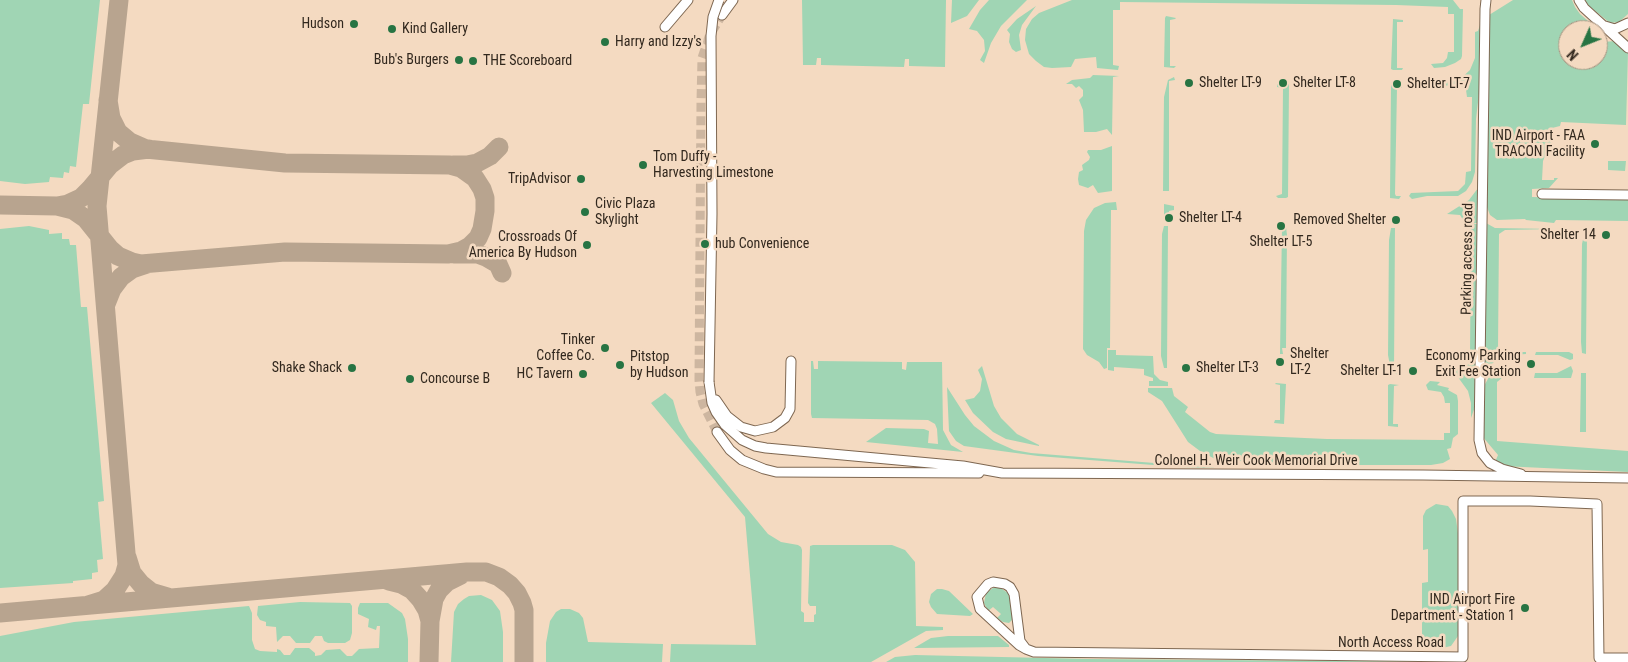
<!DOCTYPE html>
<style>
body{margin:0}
#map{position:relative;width:1628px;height:662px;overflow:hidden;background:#f4dac1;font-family:"Roboto Condensed",sans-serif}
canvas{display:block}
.north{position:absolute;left:1558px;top:20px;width:50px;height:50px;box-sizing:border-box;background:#f4dac1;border:1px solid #a69380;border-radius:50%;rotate:226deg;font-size:14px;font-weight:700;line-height:20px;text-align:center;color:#32281e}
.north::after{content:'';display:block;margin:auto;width:18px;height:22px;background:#277443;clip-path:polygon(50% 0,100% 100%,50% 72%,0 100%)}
</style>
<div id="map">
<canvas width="1628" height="662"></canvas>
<div class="north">N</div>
</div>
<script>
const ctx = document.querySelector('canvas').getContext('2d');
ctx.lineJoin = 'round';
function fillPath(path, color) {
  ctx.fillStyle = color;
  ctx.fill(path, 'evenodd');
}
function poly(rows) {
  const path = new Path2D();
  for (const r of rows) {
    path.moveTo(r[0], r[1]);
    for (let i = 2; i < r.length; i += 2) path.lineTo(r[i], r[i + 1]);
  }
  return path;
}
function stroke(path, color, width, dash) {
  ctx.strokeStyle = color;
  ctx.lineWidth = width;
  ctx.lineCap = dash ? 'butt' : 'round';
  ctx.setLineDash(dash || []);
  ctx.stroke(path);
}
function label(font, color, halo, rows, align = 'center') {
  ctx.font = font + ' "Roboto Condensed",sans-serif';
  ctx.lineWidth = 5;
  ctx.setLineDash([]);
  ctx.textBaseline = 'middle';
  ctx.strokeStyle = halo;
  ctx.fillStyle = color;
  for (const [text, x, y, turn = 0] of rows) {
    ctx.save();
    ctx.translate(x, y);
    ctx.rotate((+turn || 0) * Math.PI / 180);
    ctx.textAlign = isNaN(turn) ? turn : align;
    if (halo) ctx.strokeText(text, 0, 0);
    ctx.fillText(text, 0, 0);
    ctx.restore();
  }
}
const green = poly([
 [0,0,100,0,89,104,83,104,76,167,70,166,69,173,64,172,63,178,50,177,49,182,25,184,0,181],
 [802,0,946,0,945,67,909,66,909,59,905,59,904,67,821,65,821,58,817,58,816,65,803,65],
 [952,0,979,0,967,16,951,23],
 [989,0,1027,0,1001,26,991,43,984,63,980,60,985,51,984,40,977,31,969,29,980,10],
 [1072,0,1453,0,1460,9,1463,9,1462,56,1461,59,1455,63,1445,67,1434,68,1431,64,1443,63,1447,58,1448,52,1454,52,1454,14,1448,14,1448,7,1396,5,1120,2,1120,10,1113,10,1113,65,1119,66,1118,70,1097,68,1096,57,1075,59,1071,67,1052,68,1044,67,1036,61,1029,54,1025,40,1026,29,1032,19,1039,13],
 [1513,0,1572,0,1575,7,1580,14,1603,34,1598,46,1598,30,1568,30,1568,60,1598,60,1598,50,1600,50,1602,42,1616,41,1628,52,1626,125,1561,122,1560,126,1552,128,1548,137,1552,144,1547,145,1546,154,1543,161,1542,180,1554,180,1554,178,1558,178,1549,188,1532,189,1532,197,1628,199,1628,221,1556,220,1554,223,1526,220,1525,219,1497,220,1490,215,1487,207,1489,15],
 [1585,0,1628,0,1628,14,1619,22,1610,23,1589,6],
 [1036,6,1022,25,1019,35,1021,50,1016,52,1012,49,1009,42,1010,34,1007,30,1017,19],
 [1166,16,1176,18,1175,19,1170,20,1170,66,1176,66,1174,68,1164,67,1165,18],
 [1393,19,1403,20,1403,22,1397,22,1397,68,1403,68,1402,70,1393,70,1391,69],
 [1480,25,1480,85,1476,119,1475,172,1472,182,1466,191,1458,196,1427,196,1412,199,1409,196,1411,193,1458,191,1465,184,1466,172,1471,171,1472,97,1467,97,1466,90,1461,86,1431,85,1434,82,1458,81,1470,70,1475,58,1475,32,1478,31],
 [1093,75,1119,76,1113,77,1112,135,1107,129,1096,132,1084,132,1083,110,1079,100,1083,96,1083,90,1079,86,1076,88,1072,84,1066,84,1072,80,1090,78],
 [1174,77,1175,80,1169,81,1169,191,1163,191,1164,97,1168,80],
 [1277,84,1289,84,1288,197,1286,198,1278,198,1276,196,1282,194,1283,88,1277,87],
 [1391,85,1402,85,1402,88,1397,88,1395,194,1396,196,1401,196,1399,199,1390,198],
 [1112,146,1112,191,1098,193,1093,185,1088,188,1079,185,1078,179,1079,172,1083,170,1082,165,1089,160,1090,157,1087,152,1088,150,1101,150],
 [1608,161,1626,161,1625,171,1608,170],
 [1478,188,1478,223,1465,223,1460,215,1447,214,1469,200],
 [1116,202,1117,210,1111,210,1110,348,1107,348,1107,368,1104,369,1099,362,1087,355,1083,349,1084,231,1086,220,1094,208,1105,203],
 [1164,204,1174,206,1174,210,1169,211,1169,216,1164,216],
 [1465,223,1478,224,1477,357,1465,361,1464,356,1470,355,1471,226,1465,226],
 [1486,223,1495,228,1555,229,1505,230,1499,234,1498,349,1483,355],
 [29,226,49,230,49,234,62,233,62,239,69,239,70,245,76,245,81,307,87,307,104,501,98,502,103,559,97,560,98,572,92,573,92,579,73,581,73,583,0,588,0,229],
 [1164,226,1168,226,1167,368,1164,368,1161,356,1162,234],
 [1282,227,1286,227,1287,235,1286,346,1286,348,1282,348,1283,354,1280,354],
 [1391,228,1395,228,1394,370,1399,371,1398,375,1391,371,1388,355,1389,240],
 [1587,234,1586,354,1582,353,1581,342,1582,244,1584,235],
 [1108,350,1116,350,1116,355,1153,356,1154,374,1160,380,1168,382,1168,386,1149,386,1149,381,1153,381,1153,378,1144,375,1144,369,1114,367,1114,371,1108,370],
 [1506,352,1526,352,1526,354,1513,355,1502,358,1494,362,1484,371,1483,359],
 [1536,352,1569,352,1573,354,1573,359,1570,360,1558,355,1535,355],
 [811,361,813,361,814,369,818,369,818,361,902,362,902,369,906,370,907,362,942,362,943,430,951,445,963,452,866,442,886,428,924,429,929,431,928,443,938,444,937,429,935,424,928,420,812,418,811,414],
 [1477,362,1477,401,1471,418,1471,403,1468,391,1455,373,1449,370,1458,369,1463,366],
 [982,366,994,406,1001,418,1017,434,1039,445,1039,446,1006,439,993,432,973,413,965,400,974,398,980,391,982,379,978,370],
 [1571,366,1573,371,1571,378,1534,378,1535,373,1557,373],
 [1497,373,1521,373,1521,377,1502,378,1497,382,1497,441,1628,451,1628,472,1502,466,1495,462,1498,455,1482,436,1484,386,1489,377],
 [1581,373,1586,373,1586,432,1580,432],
 [1430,381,1440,382,1437,385,1449,388,1448,390,1457,395,1458,401,1458,434,1453,438,1451,448,1447,449,1450,459,1443,463,1431,465,1338,465,1337,462,1329,462,1329,465,1217,460,1200,451,1188,442,1162,401,1148,392,1148,388,1172,388,1174,396,1188,407,1185,412,1210,432,1216,434,1327,439,1444,440,1444,433,1450,433,1450,403,1445,403,1444,397,1441,392,1428,390,1426,385],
 [1276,383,1286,384,1284,424,1274,423,1275,420,1280,420,1280,385,1275,384],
 [1390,384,1399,385,1394,386,1393,424,1398,424,1398,427,1388,426,1388,385],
 [947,387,965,415,974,426,994,441,1014,450,1031,453,1216,468,1179,467,1038,456,964,446,956,441,949,431],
 [665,393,673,400,679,421,689,438,768,534,781,542,798,545,801,547,802,550,801,611,804,613,804,622,814,622,814,615,816,614,816,606,810,606,808,603,810,546,813,545,892,545,905,550,915,562,916,626,943,627,943,630,926,631,871,662,670,662,671,644,756,645,745,517,651,403],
 [1436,504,1448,506,1452,511,1456,519,1459,540,1458,636,1451,646,1438,649,1427,645,1423,640,1422,634,1422,583,1428,582,1428,549,1423,550,1423,516,1426,510],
 [999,587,1008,593,1010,599,1013,619,1009,623,1003,622,997,618,1001,614,993,607,988,611,984,603,986,593,993,588],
 [937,589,942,589,949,591,973,614,970,616,937,614,931,607,929,602,931,594],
 [481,595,492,600,500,611,503,632,503,662,451,662,454,612,458,604,464,599,469,596],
 [300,602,350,603,352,606,352,633,350,640,345,643,328,643,324,641,322,636,315,636,310,643,296,643,290,636,283,636,277,642,276,627,266,626,266,622,260,620,257,615,258,606],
 [360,603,388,603,402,613,405,619,408,639,408,662,0,662,0,636,74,622,249,606,252,613,252,640,255,649,260,651,277,652,277,649,280,650,284,655,290,655,295,648,309,648,315,653,315,656,321,655,326,650,340,649,347,656,352,656,359,649,379,648,380,626,377,626,376,630,368,627,369,619,358,614,358,608],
 [561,609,570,609,579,613,583,618,588,642,663,644,662,662,546,662,546,643,550,621,556,612],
 [948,636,998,636,1009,645,1009,647,914,648,931,638],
 [915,655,1088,659,1469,662,886,662,895,657]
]);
const taxiway = poly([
 [453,165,467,165,477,163,490,156,499,147],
 [0,205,57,206,73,210,86,219,110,249,118,256,132,262,141,264,285,252,448,254,461,251,470,246,478,238,482,229,485,211,485,198,482,189,475,178,461,168,450,165,285,163,146,149,130,142,118,132,111,118,108,100],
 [57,206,68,204,81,198,90,189,110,165,123,155,133,151,149,149],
 [454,254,478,254,486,257,498,264,502,273],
 [106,304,112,289,121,277,132,269,147,264],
 [127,557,132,573,141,584,151,592,168,597],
 [389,581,401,584,412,590,421,600,427,610,430,621],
 [88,605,104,600,115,590,124,576,127,565,97,206,119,0],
 [0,613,467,572,486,572,499,577,510,585,517,593,522,603,524,610,524,662],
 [429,662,430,621,434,599,439,590,447,582,461,575]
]);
const minorTunnel = poly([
 [717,432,703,404,700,392,699,380,701,102,702,58,709,37,722,15]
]);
const minor = poly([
 [1486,0,1485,9,1479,440,1482,453,1490,463,1502,469,1521,474],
 [1579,0,1584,8,1628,48],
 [722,15,733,0],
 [1605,26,1615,29,1628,23],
 [665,27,688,0],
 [1542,194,1628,195],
 [709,382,712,403,716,412,725,425,742,440,755,446,766,448,963,466,1002,473,1423,475,1628,478],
 [716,400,727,416,741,427,755,431,773,427,785,418,790,409,791,361],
 [717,432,730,450,742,460,764,469,776,472,979,473],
 [1026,649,1020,641,1014,594,1010,587,1005,584,993,582,988,584,977,597,980,609,1019,645,1026,649,1034,652,1463,657,1463,501,1530,501,1597,504,1599,658,1628,658]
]);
const minorBridge = poly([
 [709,382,712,214,711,36,713,17,719,0]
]);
const markers = [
 [354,24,5,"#277443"],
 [392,29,5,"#277443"],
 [605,42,5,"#277443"],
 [459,60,5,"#277443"],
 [473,61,5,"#277443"],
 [1189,83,5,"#277443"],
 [1283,83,5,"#277443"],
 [1397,84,5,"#277443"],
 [1595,144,5,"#277443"],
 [643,165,5,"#277443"],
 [581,179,5,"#277443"],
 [585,212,5,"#277443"],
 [1169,218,5,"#277443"],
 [1396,220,5,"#277443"],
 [1281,226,5,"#277443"],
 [1606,235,5,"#277443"],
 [705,244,5,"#277443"],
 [587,245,5,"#277443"],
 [605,348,5,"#277443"],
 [1280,362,5,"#277443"],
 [1531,364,5,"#277443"],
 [620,365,5,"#277443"],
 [352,368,5,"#277443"],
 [1186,368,5,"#277443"],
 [1413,371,5,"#277443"],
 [583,374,5,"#277443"],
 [410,379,5,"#277443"],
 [1525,608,5,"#277443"]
];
const poiNames = [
 ["Hudson",344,24,"right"],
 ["Kind Gallery",402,29],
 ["Harry and Izzy's",615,42],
 ["Bub's Burgers",449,60,"right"],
 ["THE Scoreboard",483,61],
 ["Shelter LT-9",1199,83],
 ["Shelter LT-8",1293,83],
 ["Shelter LT-7",1407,84],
 ["IND Airport - FAA",1585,136,"right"],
 ["TRACON Facility",1585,152,"right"],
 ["Tom Duffy -",653,157],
 ["Harvesting Limestone",653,173],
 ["TripAdvisor",571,179,"right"],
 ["Civic Plaza",595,204],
 ["Skylight",595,220],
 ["Shelter LT-4",1179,218],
 ["Removed Shelter",1386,220,"right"],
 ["Shelter 14",1596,235,"right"],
 ["Crossroads Of",577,237,"right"],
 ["America By Hudson",577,253,"right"],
 ["Shelter LT-5",1281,242,"center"],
 ["hub Convenience",715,244],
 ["Tinker",595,340,"right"],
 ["Coffee Co.",595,356,"right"],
 ["Shelter",1290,354],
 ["LT-2",1290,370],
 ["Economy Parking",1521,356,"right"],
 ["Exit Fee Station",1521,372,"right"],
 ["Pitstop",630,357],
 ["by Hudson",630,373],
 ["Shake Shack",342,368,"right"],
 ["Shelter LT-3",1196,368],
 ["Shelter LT-1",1403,371,"right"],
 ["HC Tavern",573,374,"right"],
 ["Concourse B",420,379],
 ["IND Airport Fire",1515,600,"right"],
 ["Department - Station 1",1515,616,"right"]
];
const streetNames = [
 ["Parking access road",1468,259,-89],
 ["Colonel H. Weir Cook Memorial Drive",1256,461],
 ["North Access Road",1391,643]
];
fillPath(green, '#a0d5b4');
stroke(taxiway, '#b8a48f', 19);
stroke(minorTunnel, '#cdb6a0', 9, [9, 4.5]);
stroke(minor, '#7e6751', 11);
stroke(minor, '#fff', 9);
stroke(minorBridge, '#7e6751', 11, []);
stroke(minorBridge, '#fff', 9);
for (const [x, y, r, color] of markers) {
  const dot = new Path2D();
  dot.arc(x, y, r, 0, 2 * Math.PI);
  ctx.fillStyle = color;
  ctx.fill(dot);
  stroke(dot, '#f4dac1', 2);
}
label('14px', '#32281e', '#f4dac1', poiNames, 'left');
label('14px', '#32281e', '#f4dac1', streetNames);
</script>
